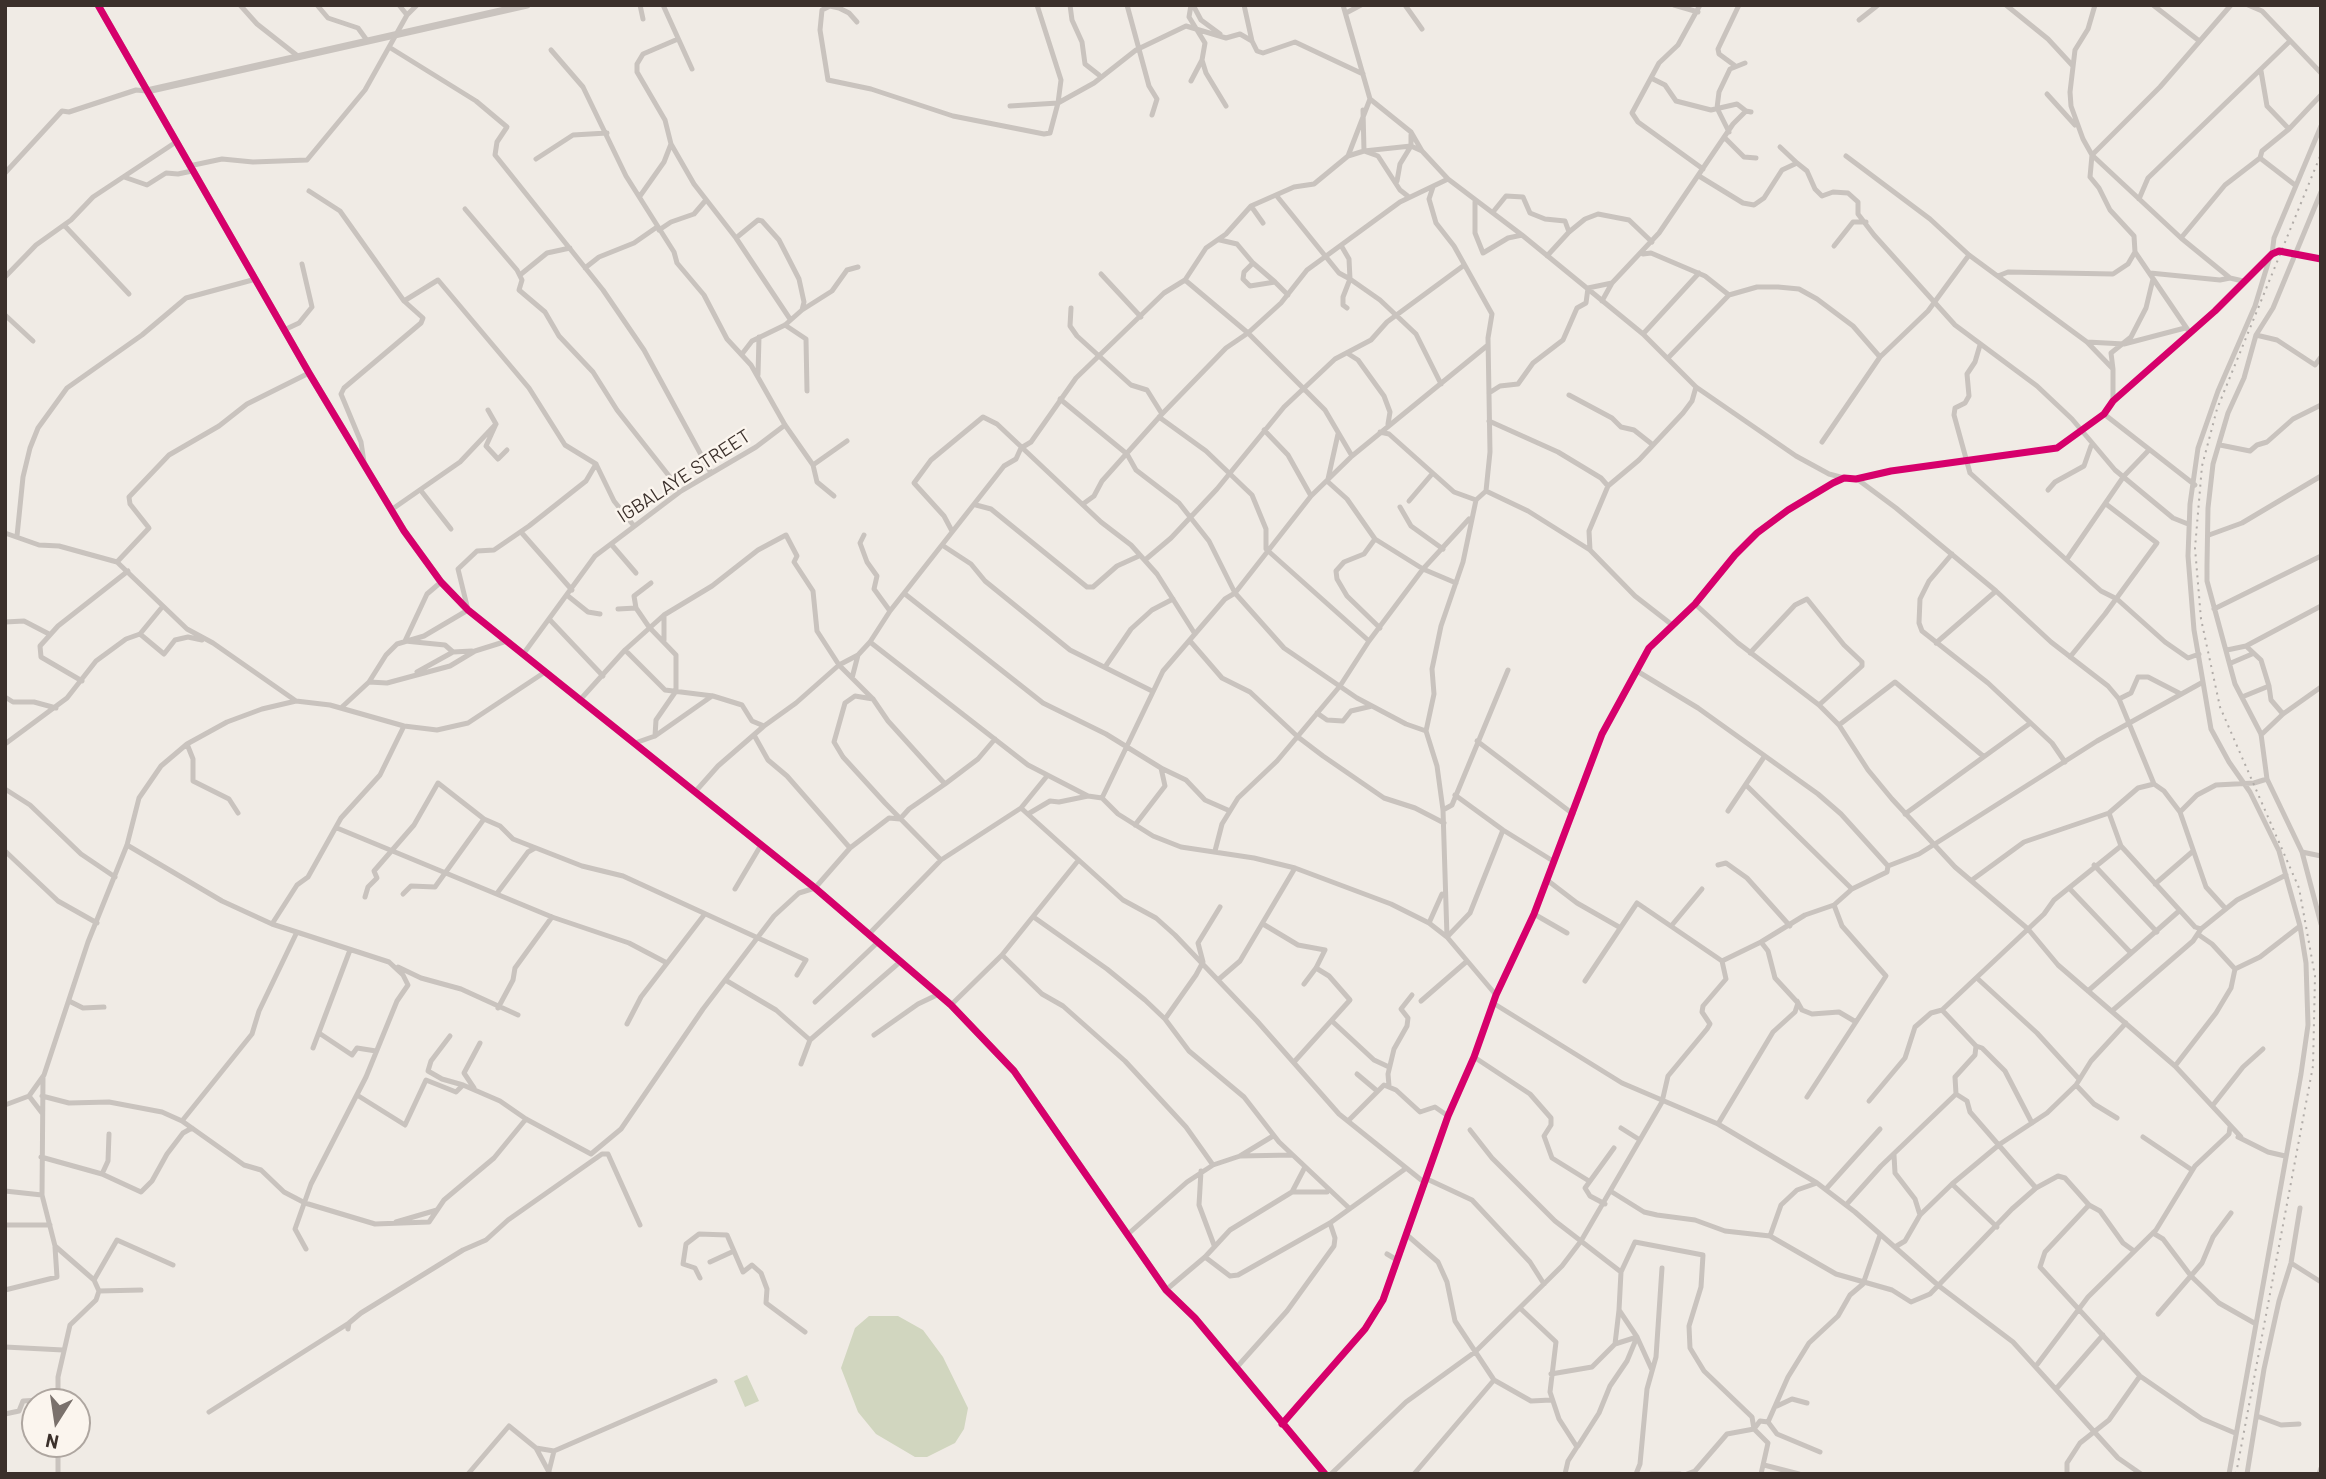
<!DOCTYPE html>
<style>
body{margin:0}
#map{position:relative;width:2326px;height:1479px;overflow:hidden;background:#f0ebe5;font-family:Barlow,sans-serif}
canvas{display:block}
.frame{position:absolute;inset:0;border:7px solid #3b302b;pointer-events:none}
.north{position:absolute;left:21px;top:1388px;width:70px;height:70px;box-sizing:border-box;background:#fbf5ee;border:2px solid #aea6a0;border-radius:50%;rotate:192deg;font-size:19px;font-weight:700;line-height:28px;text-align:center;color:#3b302b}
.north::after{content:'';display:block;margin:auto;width:24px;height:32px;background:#7a716c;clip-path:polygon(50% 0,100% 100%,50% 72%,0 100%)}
</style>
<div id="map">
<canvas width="2326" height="1479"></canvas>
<div class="frame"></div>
<div class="north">N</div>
</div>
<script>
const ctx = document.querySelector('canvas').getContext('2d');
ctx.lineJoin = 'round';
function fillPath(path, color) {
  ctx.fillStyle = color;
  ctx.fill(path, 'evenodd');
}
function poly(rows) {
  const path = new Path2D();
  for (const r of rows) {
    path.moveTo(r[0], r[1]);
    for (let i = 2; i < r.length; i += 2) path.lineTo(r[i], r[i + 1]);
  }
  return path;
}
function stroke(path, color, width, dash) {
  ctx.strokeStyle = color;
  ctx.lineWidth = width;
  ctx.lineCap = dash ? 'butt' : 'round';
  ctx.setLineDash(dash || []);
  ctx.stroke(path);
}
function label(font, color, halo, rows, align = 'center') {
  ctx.font = font + ' Barlow,sans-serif';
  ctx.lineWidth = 5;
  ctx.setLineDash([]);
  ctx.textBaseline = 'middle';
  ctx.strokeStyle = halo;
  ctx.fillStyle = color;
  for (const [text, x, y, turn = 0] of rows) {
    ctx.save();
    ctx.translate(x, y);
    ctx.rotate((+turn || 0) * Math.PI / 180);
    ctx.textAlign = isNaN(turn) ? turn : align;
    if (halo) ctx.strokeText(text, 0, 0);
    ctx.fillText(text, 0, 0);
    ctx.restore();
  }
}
const green = poly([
 [869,1316,898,1316,923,1330,943,1357,968,1408,964,1429,955,1443,927,1457,915,1457,876,1434,858,1412,841,1368,855,1328],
 [747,1375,759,1401,745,1407,734,1381]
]);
const minor = poly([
 [240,5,257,24,299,57],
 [317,5,328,18,358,28,366,39],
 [399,5,407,15],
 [640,5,643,19],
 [663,5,692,69],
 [1070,5,1072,20,1082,42,1085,64,1099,75],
 [1127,5,1149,86,1157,99,1152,115],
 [1191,5,1189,17,1205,43,1202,60,1206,73,1226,106],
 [1193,5,1201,20,1220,34],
 [1244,5,1252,41],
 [1343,5,1370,99,1411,132,1422,151,1448,179,1522,235,1643,334,1696,387,1796,456,1829,474,1844,478],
 [1405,5,1422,29],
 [1674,5,1698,12],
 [1700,5,1678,45,1659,63,1632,113,1638,122,1703,169],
 [2006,5,2048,39,2072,65],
 [2095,5,2088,29,2075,50,2070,92,2071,106,2083,139,2092,155,2181,238,2230,278,2243,281],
 [2153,5,2198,40],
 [2248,5,2262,11,2321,73],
 [1346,13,1361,5],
 [1859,20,1878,5],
 [857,22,849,13,839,8,830,6,822,10,820,30,828,80,871,89,953,116,1044,134,1050,133,1058,103,1094,83,1136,50,1186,26,1226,38,1240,34,1252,41,1257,51,1263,53,1295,42,1363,74],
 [678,39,643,54,637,64,637,72,665,120,671,144,694,184,736,238,790,319],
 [389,47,476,101,507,127,497,142,495,155,603,290,644,350,711,473],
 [551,50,583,87,626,176,674,252,677,263,704,295,727,339,751,365,785,425,813,465,817,482,834,496],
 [1734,65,1719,54,1718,49,1739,5],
 [2261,71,2267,106,2289,129],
 [1653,79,1665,85,1676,101,1711,110,1737,104,1746,111],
 [1191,81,1202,60],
 [2047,94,2075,125],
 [1010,106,1058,103,1061,80,1037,5],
 [1363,110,1364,151,1378,156,1400,190,1409,197],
 [1729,132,1717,108,1719,92,1730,69,1745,63],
 [1726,139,1744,157,1756,158],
 [1780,147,1797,163],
 [1348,156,1370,99],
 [1846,156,1930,219,1969,255,2087,342,2113,369,2113,401],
 [536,159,573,135,607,133],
 [189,166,222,159,253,162,307,160,365,90,407,15,417,5],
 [5,173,62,111,69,112,136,90,147,91],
 [1699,176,1743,203,1754,205,1764,198,1782,170,1797,163,1807,171,1815,189,1822,196,1833,192,1848,193,1858,202,1858,214,1874,235,1955,325,2037,386,2072,419,2115,470,2173,518,2188,524],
 [124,177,147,185,166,173,178,174,192,171],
 [1397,181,1400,164,1411,146,1411,135],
 [2295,185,2260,158,2262,151,2289,129,2321,95],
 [1433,187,1429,199,1436,223,1454,246,1492,314,1488,338,1490,452,1486,491,1476,500,1463,562,1441,626,1432,669,1434,694,1426,731,1437,766,1443,810,1447,937,1496,995],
 [309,191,340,211,404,301,423,318,421,323,344,388,341,394,361,442,364,462],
 [2321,192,2273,308,2256,335,2244,378,2228,413,2213,464,2208,508,2207,565,2207,581,2235,684,2261,734,2267,779,2302,852,2321,924],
 [1276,195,1339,273,1350,279,1343,297,1343,305,1347,308],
 [640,196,664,162,671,144],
 [2139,199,2148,178,2289,42],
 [1475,202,1475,233,1483,253,1508,238,1522,235],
 [1251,206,1263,223],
 [465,209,517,270,522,280,519,290,545,312,559,336,593,372,617,410,681,491],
 [1493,212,1506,196,1523,197,1530,213,1545,219,1565,221,1569,232],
 [64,225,129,294],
 [659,230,671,222,694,214,706,200],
 [736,238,758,220,762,221,779,240,799,279,804,302,802,310,785,325,752,341,742,354],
 [2181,238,2225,185,2260,158],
 [1220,240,1237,244,1253,263],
 [1834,246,1853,222,1866,222],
 [1342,247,1349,259,1350,279,1380,300,1416,334,1441,384],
 [1643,254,1651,253,1705,276,1729,295],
 [2272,254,2274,238,2321,126],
 [1547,256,1569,232,1585,219,1598,214,1629,220,1652,242],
 [585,268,599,257,634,243,657,227],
 [2150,273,2220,280,2230,278],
 [1101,274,1141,317],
 [520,275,547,253,570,248],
 [1998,276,2008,272,2113,274,2128,264,2135,252],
 [5,277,36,245,71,220,93,197,176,142],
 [1185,280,1248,333,1325,410,1352,456,1488,345],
 [1275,282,1250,286,1243,279,1244,272,1253,263,1275,282,1288,295],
 [404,301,438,280,529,388,565,445,596,464,614,501,634,526],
 [1602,301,1612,283,1659,233,1733,124,1746,111,1751,112],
 [1071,308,1070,326,1077,336,1131,385,1147,390,1162,414],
 [802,310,832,291,847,270,858,267],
 [5,315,33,341],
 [785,325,806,339,807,391],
 [284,330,299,323,312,307,302,264],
 [2190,333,2135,252,2134,236,2110,210,2099,188,2090,177,2092,155,2160,87,2231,5],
 [1643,334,1699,273],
 [2256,335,2277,340,2315,365,2321,357],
 [2087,342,2124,344,2185,328],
 [1980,345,1975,362,1967,374,1969,396,1965,403,1955,408,1954,415,1970,473,2101,591,2117,599,2165,642,2188,658,2199,654],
 [1347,353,1358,360,1384,396,1390,412,1388,424],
 [1668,358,1729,295,1757,287,1778,287,1799,289,1817,299,1853,326,1880,357],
 [2113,369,2111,353,2131,337,2146,308,2153,279],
 [758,375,759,337],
 [1489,393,1500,386,1518,384,1533,363,1563,340,1577,308,1586,303,1588,288,1612,283],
 [1569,395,1612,418,1621,427,1634,430,1653,445],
 [1060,399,1127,454,1136,470,1179,503,1209,541,1235,593,1284,648,1357,698,1406,724,1426,731],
 [488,410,496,424],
 [2104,414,2195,485],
 [1159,417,1206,451,1252,495,1266,529,1266,549,1369,641],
 [1489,421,1558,452,1601,478,1608,486],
 [1264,430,1288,455,1311,496],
 [1380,432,1389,434,1454,492,1476,500],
 [1822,442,1880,357,1928,311,1969,255],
 [2220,445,2250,451,2257,445,2267,442,2293,419,2321,405],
 [813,465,847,441],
 [1328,479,1338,434],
 [1857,479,1896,508,1996,591,2051,642,2108,686,2119,699,2154,784,2164,791,2180,812,2206,887,2225,908],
 [1327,481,1347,499,1375,539,1423,569,1469,519],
 [2048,490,2055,482,2084,466,2091,446],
 [1486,491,1528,511,1590,550],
 [422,492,451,529],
 [1409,501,1432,474],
 [1083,504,1094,496,1102,481,1162,414,1226,348,1248,333,1281,303,1307,270,1400,202,1448,179],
 [976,505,991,509,1087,587,1093,587,1117,566,1139,556],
 [1400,507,1411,526,1443,549],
 [391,510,460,462,496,424,486,446,498,459,507,450],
 [952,531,944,516,914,483,931,460,983,417,997,424,1101,522,1131,545,1157,574,1195,634],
 [521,532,572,590],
 [5,533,39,545,59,546,117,562,187,629,213,643,296,701],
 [2209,535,2242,523,2321,476],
 [17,536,23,477,30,448,38,428,67,388,142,335,186,298,256,279],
 [1375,539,1364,554,1344,562,1336,571,1337,579,1347,596,1380,628],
 [611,544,636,573],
 [942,545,971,564,985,581,1070,650,1152,691],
 [1952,554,1929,581,1920,599,1919,623,1922,631,1988,683,2052,743,2065,762],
 [2067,559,2124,476,2148,451],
 [1145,560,1171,538,1217,489,1284,407,1335,359,1371,340,1387,322,1463,266],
 [117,562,149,528,130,504,129,497,169,455,219,426,247,404,309,373],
 [441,582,427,594,405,641,445,645,453,652],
 [905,594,1043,703,1106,734,1161,768,1165,786,1135,825],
 [568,596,588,612,600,614],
 [1695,604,1738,643,1819,705,1839,725,1868,770,1892,799,1955,867,2028,929,2058,965,2175,1066,2241,1137],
 [618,609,636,608],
 [2214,609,2321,556],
 [890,611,1004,466,1016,459,1021,448,1031,442,1076,378,1164,293,1185,280,1206,248,1226,234,1251,206,1294,187,1314,184,1348,156,1364,151,1411,146,1422,151],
 [664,615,664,640],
 [550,620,603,676],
 [5,622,24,621,49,634],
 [1671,624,1635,596,1590,550,1589,531,1608,486,1639,460,1683,413,1692,401,1696,387],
 [140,634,164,654,175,640,188,637,202,640],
 [1190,641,1222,678,1250,692,1298,737,1323,756,1384,798,1415,808,1444,823],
 [870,642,1028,765,1088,796,1102,798,1118,814,1153,836,1181,847,1254,858,1295,868,1391,904,1429,923,1447,937,1470,913,1503,830],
 [1936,643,1996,591],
 [2246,646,2261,660,2269,686],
 [625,650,665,690,713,696,742,705,752,721,764,726],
 [2227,650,2246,646,2321,606],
 [524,653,595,556,681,491,756,447,785,425],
 [1750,653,1795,605,1807,599,1844,645,1862,662,1862,666,1819,705],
 [858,655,852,678,873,699,888,721,945,784,909,809,900,819],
 [2070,657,2105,614,2157,543,2106,504],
 [2231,663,2252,654],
 [1105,667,1131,629,1152,610,1173,599],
 [1637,671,1698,708,1818,794,1841,814,1888,866],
 [417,672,453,652,472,651],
 [82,681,41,657,40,646,58,626,128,571],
 [369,682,386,655,397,644,424,636,468,610,458,569,477,551,494,550,529,526,586,481,596,464],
 [2203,682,2211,729,2229,762,2250,792,2279,851,2300,926,2306,963,2308,1025,2301,1074,2229,1474],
 [5,697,13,702,34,702,56,708],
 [2242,697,2269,686,2271,700,2283,714],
 [873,699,855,696,845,703,834,742,843,757,885,803,941,860],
 [2119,699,2131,693,2138,677,2148,677,2179,693],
 [579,701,625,650,664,615,712,586,758,550,786,535,797,556,794,562,813,591,817,631,839,665,852,678],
 [342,707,369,682,387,683,450,666,475,651,507,641],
 [1317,713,1327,720,1343,721,1351,711,1372,706],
 [1839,725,1895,682,1983,756],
 [754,735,768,760,787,776,850,848],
 [2261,735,2283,714,2321,687],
 [655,736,712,696],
 [1477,741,1573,814],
 [635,743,655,736,656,720,676,691,676,655,649,627,636,608,634,596,651,583],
 [5,744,67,698,96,661,126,639,140,634,163,606],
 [187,744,193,759,193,781,229,799,238,813],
 [1161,768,1186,780,1205,800,1230,811],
 [945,784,978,759,995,739],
 [1747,786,1852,889],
 [5,789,30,805,81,854,115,877],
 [695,792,718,766,764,726,796,703,839,665,858,655,870,642,890,611,874,589,877,576,867,562,860,543,864,535],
 [1455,795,1503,830,1553,861],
 [1102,798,1163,671,1225,599,1235,593,1311,496,1352,456],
 [1021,808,1047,776],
 [1443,810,1452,805,1508,670],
 [1728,811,1764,757],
 [2180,812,2197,795,2216,785,2254,783,2267,779],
 [2109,813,2121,846,2195,927,2201,929,2237,900,2286,875],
 [1028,814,1050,801,1059,802,1088,796],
 [1905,814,2029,724],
 [337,828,552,917,629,943,667,963],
 [127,845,222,901,272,924,389,962,403,975,408,985,397,1001,366,1077,311,1184,295,1229,306,1249],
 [5,851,58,901,97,923],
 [1215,851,1222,824,1238,798,1277,761,1340,686,1369,641,1423,569,1456,583],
 [2302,852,2321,856],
 [1718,865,1726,863,1747,878,1790,926],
 [2094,865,2157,932],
 [1547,880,1577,903,1619,927],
 [1972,880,2024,842,2109,813,2138,788,2154,784],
 [2155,884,2192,852],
 [2069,888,2131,953],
 [735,889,761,845],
 [498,892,528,852,535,848],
 [403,894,411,886,435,887,484,819],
 [365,897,368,887,377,878,374,871,414,825,438,783,484,819,500,826,513,839,582,866,623,876,806,960,797,975],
 [1534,914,1567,933],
 [1035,918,1107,969,1145,1000,1165,1019,1189,1051,1244,1097,1279,1142,1349,1208],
 [1429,923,1442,894],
 [272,924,297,885,308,877,341,818,380,775,404,726],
 [1263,924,1298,945,1325,950,1316,968,1304,984],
 [1672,925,1702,889],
 [868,935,941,860,1021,808,1123,900,1156,918,1175,935,1257,1021,1339,1114,1425,1183],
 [2199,935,2212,944,2235,969],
 [1002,955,1042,994,1063,1006,1125,1061,1186,1127,1213,1165],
 [398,967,421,978,461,989,518,1015],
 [1978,979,2037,1033,2079,1079],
 [1218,980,1240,961,1295,868],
 [727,981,776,1010,810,1040],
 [1585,981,1637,903,1722,961,1761,942,1805,915,1834,905,1852,889,1887,872,1888,866,1919,854,2097,741,2203,682,2194,630,2188,556,2190,504,2198,448,2218,391,2255,306,2269,260],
 [2088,991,2179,911],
 [69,1001,83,1008,104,1007],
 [1421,1001,1466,962],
 [1797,1001,1802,1010,1812,1014,1839,1012,1856,1022],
 [815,1002,877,943],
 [1493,1003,1622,1083,1718,1124,1817,1183,1855,1212,1939,1286,2013,1342,2118,1458,2141,1474],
 [951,1005,1002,955,1077,862],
 [498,1008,513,980,515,968,552,917],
 [1942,1010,1976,1046,1982,1048,2005,1071,2032,1123],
 [2112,1011,2193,941,2201,929],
 [1165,1019,1196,975,1203,962,1198,943,1220,907],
 [1333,1022,1374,1060,1389,1067],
 [627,1024,641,997,704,915],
 [319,1033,352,1055,357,1048,376,1051],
 [874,1035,918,1004,939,994],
 [450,1036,431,1061,428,1071,442,1079,463,1085],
 [1976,1046,1975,1055,1955,1077,1956,1094,1967,1101,1970,1112,2036,1188],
 [313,1048,350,950],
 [1474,1057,1530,1094,1551,1118,1551,1125,1544,1136,1552,1158,1589,1181],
 [1294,1062,1350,1000,1329,976,1316,968],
 [801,1064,810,1040,901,961],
 [2175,1066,2216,1013,2231,988,2235,969,2260,957,2300,926],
 [1357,1074,1376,1090],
 [43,1078,42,1195,55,1246,94,1280,99,1291,96,1300,70,1325,58,1377,58,1402],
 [2076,1085,2094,1104,2117,1118],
 [1389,1086,1388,1074,1394,1049,1407,1026,1408,1018,1401,1009,1412,995],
 [474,1088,464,1073,480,1043],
 [357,1095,405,1125,426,1080,456,1092,463,1085,500,1101,526,1119,591,1154,621,1129,703,1009,774,916,799,893,815,888,850,848,889,818,900,819],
 [29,1096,42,1113],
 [42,1096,69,1103,109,1102,162,1112,182,1121,244,1165,261,1170,284,1192,305,1203,375,1224,429,1222,444,1200,494,1158,526,1119],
 [1807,1097,1886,976,1842,926,1834,905],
 [1869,1101,1905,1058,1915,1027,1931,1013,1942,1010,2044,914,2054,900,2121,846],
 [5,1105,29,1096,44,1075,88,942,127,845,139,798,161,766,187,744,227,722,262,709,296,701,330,705,404,726,437,730,468,723,545,672],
 [2213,1105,2243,1067,2263,1049],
 [182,1121,252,1034,259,1011,296,934],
 [1348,1121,1384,1085,1396,1090,1420,1112,1435,1107,1448,1116],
 [1718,1124,1773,1032,1795,1012,1798,1003,1775,978,1768,951,1761,942],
 [1621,1128,1640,1140],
 [1470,1130,1492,1158,1555,1221,1621,1272],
 [2143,1137,2192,1170],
 [2238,1137,2268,1152,2285,1156],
 [1894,1155,1895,1173,1915,1199,1920,1215],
 [1240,1156,1273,1136],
 [41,1157,102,1174,141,1192,152,1181,167,1154,183,1133,192,1128],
 [1201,1171,1199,1205,1214,1245],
 [102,1174,108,1161,109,1134],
 [1427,1179,1472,1200,1530,1262,1544,1284],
 [1952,1184,1997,1227],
 [1826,1189,1880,1129],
 [5,1191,42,1195],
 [1292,1192,1327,1192],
 [1612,1192,1644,1212,1657,1215,1695,1220,1725,1231,1770,1236,1836,1274,1892,1290,1911,1302,1930,1294,2012,1209,2036,1188,2058,1176,2065,1178,2089,1205,2100,1211,2123,1243,2134,1251],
 [1605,1204,1590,1196,1585,1188,1614,1148],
 [1846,1205,1881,1166,1956,1094],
 [2089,1205,2045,1252,2040,1267,2140,1376,2202,1419,2235,1433],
 [396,1222,437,1210],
 [5,1225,50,1225],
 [2153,1233,2163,1239,2191,1276,2219,1303,2256,1324],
 [1127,1235,1187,1182,1213,1165,1240,1156,1292,1155],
 [1407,1235,1438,1262,1447,1282,1455,1321,1494,1380,1414,1474],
 [1770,1236,1781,1205,1797,1190,1817,1183],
 [1895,1247,1905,1241,1920,1215,1952,1184,2000,1144,2047,1113,2076,1085,2091,1061,2126,1023],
 [1387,1254,1397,1260],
 [1205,1257,1230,1276,1238,1275,1330,1223,1405,1169],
 [710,1262,734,1251],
 [2291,1263,2321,1282],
 [700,1278,695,1268,683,1264,686,1244,699,1234,727,1235,743,1272,752,1265,761,1273,767,1289,766,1303,805,1332],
 [94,1280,117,1240,173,1265],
 [5,1290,57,1277,55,1247],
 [1166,1290,1205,1257,1230,1230,1292,1192,1305,1167],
 [99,1291,141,1290],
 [1521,1309,1556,1342,1550,1392,1559,1419,1577,1447,1568,1461,1565,1474],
 [2158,1314,2202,1263,2213,1237,2231,1213],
 [348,1329,349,1323,361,1313,463,1250,486,1240,508,1220,602,1154,608,1154,640,1225],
 [5,1347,63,1350],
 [2036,1366,2088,1297,2156,1230,2195,1166,2229,1134,2230,1127],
 [1237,1367,1287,1311,1334,1246,1335,1238,1330,1223],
 [1652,1370,1637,1337,1619,1310,1621,1272,1635,1242,1703,1255,1701,1287,1689,1326,1690,1348,1704,1371,1752,1417,1754,1429,1768,1443,1761,1474],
 [1551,1374,1592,1367,1615,1344,1619,1310],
 [1494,1380,1531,1401,1551,1400],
 [2056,1389,2103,1335],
 [1777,1406,1792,1399,1807,1403],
 [209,1412,349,1323],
 [5,1414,19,1411,23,1401,41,1400,58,1391],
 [2257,1416,2281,1425,2299,1424],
 [1768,1422,1788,1377,1809,1343,1838,1316,1850,1295,1863,1284,1880,1235],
 [1282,1424,1365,1329,1383,1300,1448,1116,1474,1057,1496,995,1534,914,1602,734,1649,648,1695,604,1735,555,1757,533,1788,510,1833,483,1844,478,1856,479,1891,471,2057,448,2104,414,2113,401,2215,311,2272,254,2279,251,2321,259],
 [1578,1446,1599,1413,1610,1386,1627,1361,1637,1337,1615,1344],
 [536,1448,554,1451,715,1381],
 [1764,1465,1799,1474],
 [549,1471,554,1451],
 [58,1474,58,1444],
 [468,1474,509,1426,536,1448,550,1474],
 [1331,1474,1406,1402,1475,1352,1562,1266,1581,1241,1662,1102,1668,1076,1707,1029,1710,1024,1702,1012,1703,1006,1726,979,1722,961],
 [1636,1474,1640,1464,1647,1389,1656,1357,1662,1268],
 [1651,1474,1680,1474],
 [1687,1474,1695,1471,1727,1434,1754,1429,1760,1421,1768,1422,1777,1434,1820,1452],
 [2067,1474,2067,1463,2080,1443,2109,1420,2140,1376],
 [2247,1474,2264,1369,2279,1301,2291,1263,2300,1208],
 [2319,1474,2321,1468]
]);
const tertiary = poly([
 [98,5,309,373,404,531,441,582,468,610,815,888,951,1005,1014,1071,1166,1290,1195,1318,1325,1474],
 [147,91,527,5]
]);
const rail = poly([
 [2236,1474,2313,1066,2315,976,2299,888,2220,707,2201,619,2195,548,2202,466,2217,409,2321,154]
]);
const cycleway = poly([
 [98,5,309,373,404,531,441,582,468,610,815,888,951,1005,1014,1071,1166,1290,1195,1318,1325,1474],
 [1282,1424,1365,1329,1383,1300,1448,1116,1474,1057,1496,995,1534,914,1602,734,1649,648,1695,604,1735,555,1757,533,1788,510,1833,483,1844,478,1856,479,1891,471,2057,448,2104,414,2113,401,2215,311,2272,254,2279,251,2321,259]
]);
const streetNames = [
 ["IGBALAYE STREET",684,476,-33]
];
fillPath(green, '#d1d6bf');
stroke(minor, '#c9c3be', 5);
stroke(tertiary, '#c9c3be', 7);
stroke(rail, '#b1aca8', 2, [2, 5]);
stroke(cycleway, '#d6006c', 7);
label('19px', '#3b302b', '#fbf5ee', streetNames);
</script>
